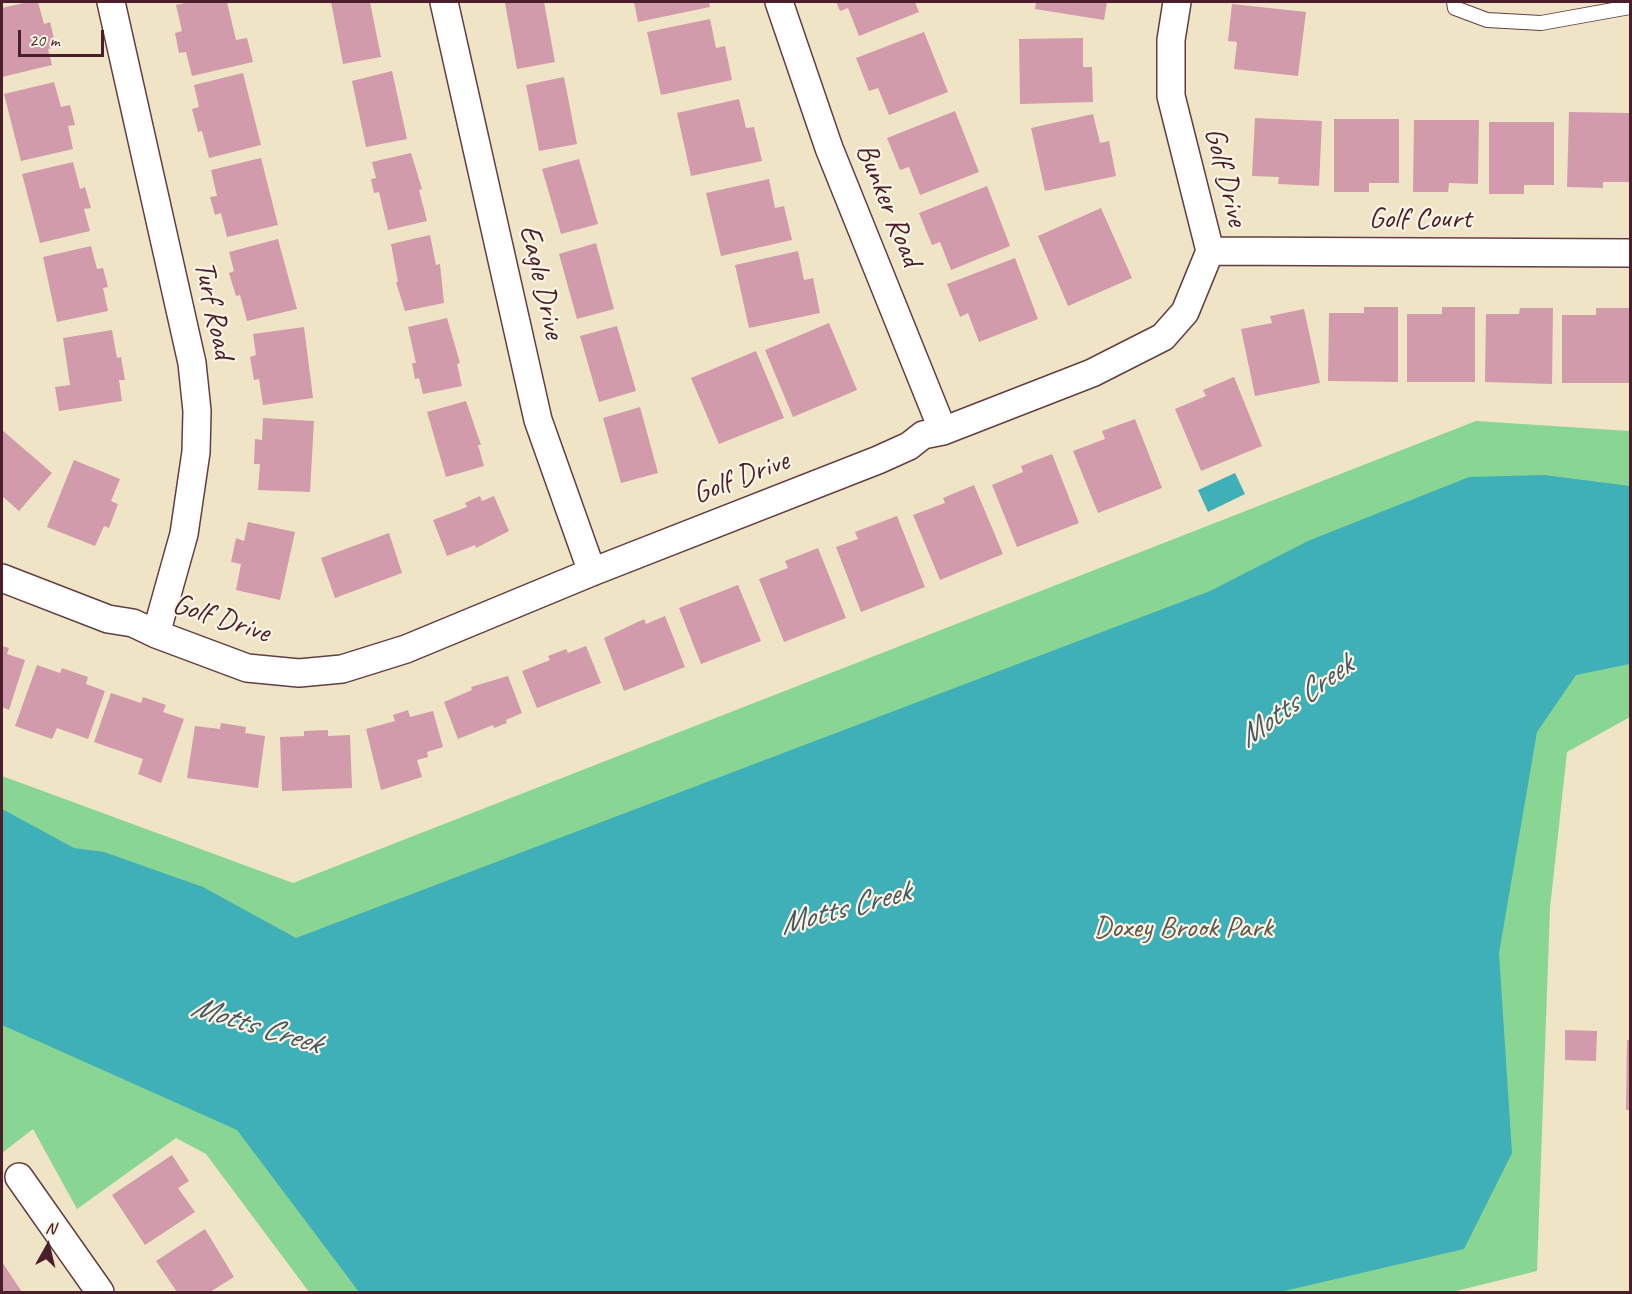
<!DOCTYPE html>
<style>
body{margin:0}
#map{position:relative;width:1632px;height:1294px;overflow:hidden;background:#efe5c6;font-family:Caveat,sans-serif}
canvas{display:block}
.frame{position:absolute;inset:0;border:3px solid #4a1f2b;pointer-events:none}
.north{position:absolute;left:18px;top:1216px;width:60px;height:60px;-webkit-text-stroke:4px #fcf5e5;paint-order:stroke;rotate:8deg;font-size:16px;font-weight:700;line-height:24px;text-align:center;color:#4a1f2b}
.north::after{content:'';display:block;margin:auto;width:21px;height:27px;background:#4a1f2b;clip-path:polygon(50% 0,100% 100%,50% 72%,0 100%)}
.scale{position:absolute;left:18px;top:30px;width:86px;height:27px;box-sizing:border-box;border:3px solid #4a1f2b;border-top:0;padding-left:8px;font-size:18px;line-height:21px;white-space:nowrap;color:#4a1f2b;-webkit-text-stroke:4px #fcf5e5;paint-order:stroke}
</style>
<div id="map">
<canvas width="1632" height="1294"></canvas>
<div class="frame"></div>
<div class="north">N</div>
<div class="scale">20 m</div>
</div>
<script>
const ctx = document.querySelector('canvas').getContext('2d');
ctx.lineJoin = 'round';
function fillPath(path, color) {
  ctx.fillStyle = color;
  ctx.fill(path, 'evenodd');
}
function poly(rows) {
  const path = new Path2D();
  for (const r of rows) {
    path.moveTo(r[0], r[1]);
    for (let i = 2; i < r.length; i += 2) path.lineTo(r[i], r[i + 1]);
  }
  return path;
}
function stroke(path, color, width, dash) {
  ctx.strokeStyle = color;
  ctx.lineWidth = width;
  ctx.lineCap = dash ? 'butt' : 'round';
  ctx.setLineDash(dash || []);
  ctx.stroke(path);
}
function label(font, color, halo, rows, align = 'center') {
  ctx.font = font + ' Caveat,sans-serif';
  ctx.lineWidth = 4.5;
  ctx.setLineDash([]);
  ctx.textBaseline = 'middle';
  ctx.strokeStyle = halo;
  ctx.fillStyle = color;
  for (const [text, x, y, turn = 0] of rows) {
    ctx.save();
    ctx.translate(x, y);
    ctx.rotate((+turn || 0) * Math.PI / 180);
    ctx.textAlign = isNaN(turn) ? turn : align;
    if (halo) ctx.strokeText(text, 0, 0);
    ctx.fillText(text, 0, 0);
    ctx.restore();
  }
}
const green = poly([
 [1476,421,1630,431,1630,717,1567,752,1550,908,1537,1271,1452,1292,309,1292,206,1154,176,1138,77,1209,33,1129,2,1153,2,776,293,883]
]);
const water = poly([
 [1235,473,1245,494,1208,512,1198,490],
 [1544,475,1630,486,1630,664,1576,675,1537,732,1499,953,1512,1153,1464,1249,1280,1292,359,1292,237,1130,2,1025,2,809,74,848,104,852,203,887,296,938,1210,591,1308,541,1469,477]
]);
const building = poly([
 [28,2,38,2,44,24,50,22,56,47,48,49,52,65,2,77,2,8],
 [190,2,227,2,236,40,247,38,253,62,192,76,186,52,179,53,175,33,182,31,176,5],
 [331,2,370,2,381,57,343,64],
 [512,2,544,2,555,62,517,69,505,3],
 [634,2,709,2,710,7,638,22],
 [836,2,915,2,919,12,859,36,848,8,840,11],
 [1036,2,1107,2,1104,20,1035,9],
 [1232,4,1306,12,1298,76,1234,69,1237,42,1228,41],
 [710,19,716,48,725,46,732,80,661,95,647,32],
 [924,32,948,92,889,115,878,88,869,91,856,58],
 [1083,38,1083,67,1092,67,1093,102,1020,104,1019,39],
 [392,71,407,139,366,147,352,81],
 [243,73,261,145,209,158,202,131,198,132,192,109,199,107,194,85],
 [564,77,577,144,539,151,526,85],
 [54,82,61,107,70,105,75,125,68,126,73,149,21,161,4,94],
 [739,99,746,128,754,127,762,161,691,176,677,113],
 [955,111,979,172,920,195,909,167,900,170,887,138],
 [1569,112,1630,113,1630,182,1603,182,1603,188,1567,187],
 [1093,114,1100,143,1109,141,1116,176,1045,191,1031,128],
 [1255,118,1322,121,1319,186,1278,184,1279,177,1252,176],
 [1334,119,1399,119,1399,183,1369,183,1369,192,1334,192],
 [1414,120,1479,120,1478,184,1449,183,1448,192,1413,192],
 [1489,122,1554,122,1554,185,1524,185,1524,194,1489,194],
 [411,153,422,189,419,190,427,221,388,230,379,192,374,193,371,179,376,178,372,162],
 [261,158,278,225,227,237,221,213,215,215,210,197,217,196,211,170],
 [579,159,598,224,561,234,542,169],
 [73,162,80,189,85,187,91,208,84,209,90,231,40,243,22,174],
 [769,179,775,208,784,206,792,240,721,256,706,193],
 [987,186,1010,246,951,270,940,242,932,245,919,213],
 [1101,208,1132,278,1068,306,1038,236],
 [430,235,436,265,440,264,444,303,405,311,396,282,398,282,391,244],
 [278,239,297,309,247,321,240,295,236,296,229,273,234,271,229,252],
 [596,243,614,309,577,319,559,254],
 [91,246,97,269,103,268,108,287,103,288,108,311,57,322,43,257],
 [798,251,804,280,813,278,820,313,749,328,735,265],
 [1015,258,1038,319,979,342,968,313,960,317,947,284],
 [1364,307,1398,307,1398,382,1328,381,1329,313,1364,313],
 [1442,307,1475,307,1475,382,1407,382,1407,314,1442,314],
 [1520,308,1553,308,1552,384,1485,382,1486,314,1519,314],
 [1596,308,1630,308,1630,383,1562,383,1562,315,1596,315],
 [1304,309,1320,383,1255,396,1241,329,1272,323,1270,316],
 [447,318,460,363,457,364,462,386,423,394,419,378,415,379,412,363,416,363,408,327],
 [829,323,857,390,793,417,765,350],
 [617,326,636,391,599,402,580,336],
 [304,327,313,398,263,405,259,379,254,380,250,357,256,355,253,334],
 [112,330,117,358,121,357,125,380,119,380,122,401,59,411,55,387,70,385,63,338],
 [756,351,784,418,719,444,691,378],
 [1234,377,1262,446,1201,471,1175,409,1206,396,1203,390],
 [466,401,481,445,478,445,484,466,446,477,427,412],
 [640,407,658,473,621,483,603,418],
 [263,418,314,421,310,492,258,490,260,464,254,464,255,439,262,440],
 [1135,419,1162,488,1098,513,1073,451,1105,439,1102,431],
 [2,430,52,473,19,511,2,496],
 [1052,454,1079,523,1017,547,992,485,1023,472,1021,466],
 [74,460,120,479,111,501,118,504,109,528,104,526,95,546,47,527],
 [974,485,1003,554,940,580,913,515,945,503,943,498],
 [480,496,482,501,494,496,509,531,476,548,475,545,447,556,433,520,467,507,465,503],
 [897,516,925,587,861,612,836,547,858,539,855,532],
 [248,522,295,532,280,600,236,590,241,564,231,562,236,538,244,541],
 [389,533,402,573,335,598,321,558],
 [818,548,846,618,784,642,759,579,788,568,785,561],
 [738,585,761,641,701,664,679,608],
 [665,616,685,667,624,691,604,638,644,619,646,624],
 [2,646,9,648,7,654,25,660,9,710,2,707],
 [586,646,601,683,537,708,522,671,550,660,548,656,566,649,568,653],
 [37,665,60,673,62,668,88,677,86,684,105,691,88,739,57,728,52,739,15,726],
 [508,676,522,713,506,720,507,723,494,728,493,725,458,739,444,702,472,690,471,687],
 [111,693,141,703,143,697,166,705,163,712,184,719,161,783,138,774,143,759,94,742],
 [408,710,410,717,433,711,443,747,427,752,428,757,417,760,422,777,381,790,366,729,395,721,393,715],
 [221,723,246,727,245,733,265,736,258,788,187,778,195,726,220,729],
 [328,730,328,736,350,735,352,788,282,791,280,737,304,736,304,731],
 [1565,1030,1597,1031,1596,1061,1565,1060],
 [1627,1040,1630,1040,1630,1110,1626,1110],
 [172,1155,189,1181,178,1188,195,1212,145,1245,112,1195],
 [205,1229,234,1277,210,1292,177,1292,156,1261],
 [2,1262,22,1292,2,1292]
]);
const service = poly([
 [1454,2,1455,8,1487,20,1541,23,1630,7]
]);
const minor = poly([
 [111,2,192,363,197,411,196,452,184,534,156,634],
 [444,2,538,420,592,572],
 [779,2,829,148,943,431],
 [1210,251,1630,253],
 [2,578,108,619,133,623,156,634,247,668,299,673,342,669,406,649,592,572,878,460,909,446,923,435,943,431,1092,373,1163,337,1185,312,1210,251,1171,96,1171,40,1177,2],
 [19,1177,100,1292]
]);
const streetNames = [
 ["Golf Drive",1225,177,76],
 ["Bunker Road",888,205,68],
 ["Golf Court",1420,219],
 ["Eagle Drive",541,282,77],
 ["Turf Road",213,310,78],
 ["Golf Drive",741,478,-21],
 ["Golf Drive",221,619,18]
];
const parkNames = [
 ["Doxey Brook Park",1183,928]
];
const waterNames = [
 ["Motts Creek",1296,702,-36],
 ["Motts Creek",845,909,-15],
 ["Motts Creek",256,1026,17]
];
fillPath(green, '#89d593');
fillPath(water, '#3fb0b7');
fillPath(building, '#d19bab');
stroke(service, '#633d42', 16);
stroke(minor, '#633d42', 30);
stroke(service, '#fff', 14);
stroke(minor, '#fff', 27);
label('30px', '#4a1f2b', '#fcf5e5', streetNames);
label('30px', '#5d564a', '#fcf5e5', parkNames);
label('italic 32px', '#465963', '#fcf5e5', waterNames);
</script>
